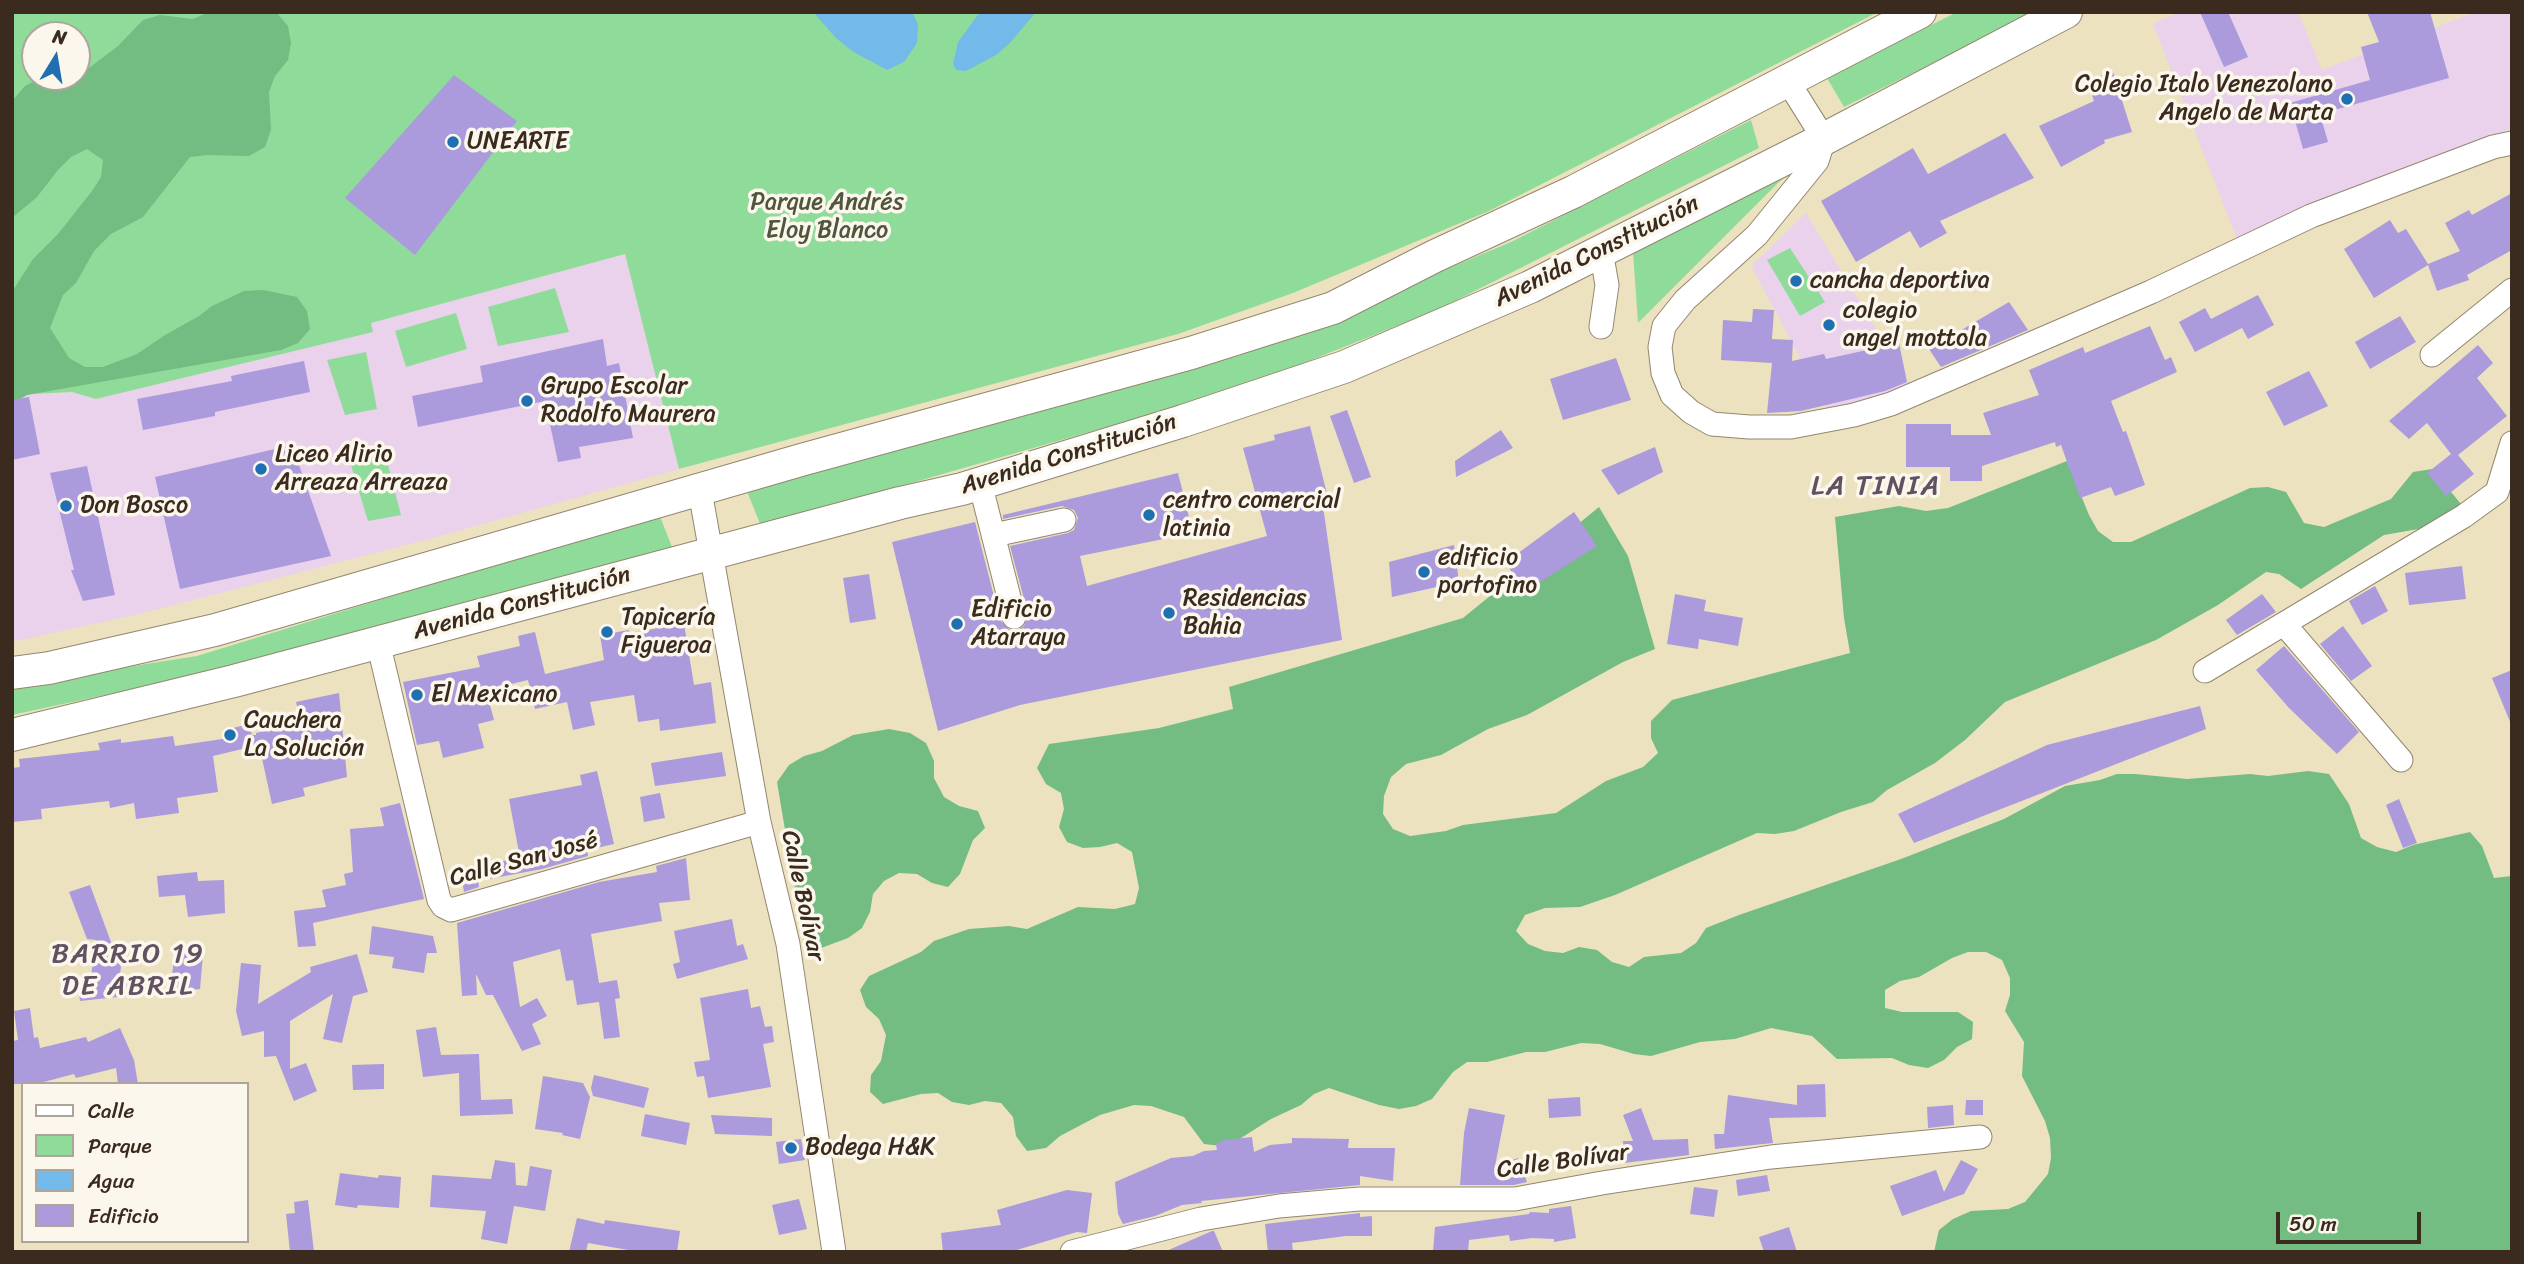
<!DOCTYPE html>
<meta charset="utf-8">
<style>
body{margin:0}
#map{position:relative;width:2524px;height:1264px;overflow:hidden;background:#ece2c0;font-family:Sriracha,sans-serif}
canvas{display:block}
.frame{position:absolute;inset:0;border:14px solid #3b2a1e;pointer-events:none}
.legend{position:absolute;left:21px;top:1082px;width:228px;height:161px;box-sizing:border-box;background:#fbf7ec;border:2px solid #aea59a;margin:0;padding:9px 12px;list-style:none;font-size:21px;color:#3b2a1e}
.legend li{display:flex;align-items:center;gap:14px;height:35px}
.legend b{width:35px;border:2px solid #aea59a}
.north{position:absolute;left:21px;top:21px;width:70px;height:70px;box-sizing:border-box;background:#fbf7ec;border:2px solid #aea59a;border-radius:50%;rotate:11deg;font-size:19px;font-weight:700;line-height:28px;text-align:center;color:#3b2a1e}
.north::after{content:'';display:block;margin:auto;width:24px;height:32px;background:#1f6fb2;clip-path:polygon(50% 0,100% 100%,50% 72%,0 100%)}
.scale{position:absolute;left:2276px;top:1212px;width:145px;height:32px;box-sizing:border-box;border:4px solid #3b2a1e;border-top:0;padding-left:9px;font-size:21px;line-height:24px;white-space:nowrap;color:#3b2a1e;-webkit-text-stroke:5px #fbf7ec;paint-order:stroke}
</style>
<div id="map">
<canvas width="2524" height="1264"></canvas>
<div class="frame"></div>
<ul class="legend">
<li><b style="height:9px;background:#fff"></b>Calle</li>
<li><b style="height:19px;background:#8fdc9a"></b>Parque</li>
<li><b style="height:19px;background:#73b9ea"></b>Agua</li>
<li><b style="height:19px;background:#ab9adc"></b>Edificio</li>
</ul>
<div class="north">N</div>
<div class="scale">50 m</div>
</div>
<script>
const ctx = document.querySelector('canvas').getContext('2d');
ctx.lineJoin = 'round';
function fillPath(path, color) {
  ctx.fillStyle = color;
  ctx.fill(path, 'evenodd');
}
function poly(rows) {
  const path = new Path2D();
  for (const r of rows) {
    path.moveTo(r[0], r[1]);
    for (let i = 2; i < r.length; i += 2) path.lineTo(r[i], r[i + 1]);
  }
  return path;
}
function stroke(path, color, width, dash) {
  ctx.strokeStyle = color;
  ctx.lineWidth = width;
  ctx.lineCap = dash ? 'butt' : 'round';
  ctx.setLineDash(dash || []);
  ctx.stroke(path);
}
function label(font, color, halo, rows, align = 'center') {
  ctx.font = font + ' Sriracha,sans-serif';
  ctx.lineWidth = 7;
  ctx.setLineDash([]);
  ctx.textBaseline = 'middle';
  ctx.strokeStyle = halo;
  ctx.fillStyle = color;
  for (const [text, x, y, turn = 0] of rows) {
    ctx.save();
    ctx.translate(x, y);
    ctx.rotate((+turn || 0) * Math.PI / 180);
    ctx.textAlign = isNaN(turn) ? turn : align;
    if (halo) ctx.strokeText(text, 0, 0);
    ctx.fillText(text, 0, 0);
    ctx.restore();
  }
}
const built = poly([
 [2179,12,2298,12,2322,70,2476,12,2512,12,2512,128,2237,239,2153,24],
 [1806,213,1910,385,1830,413,1751,266],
 [625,254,679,469,429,539,143,613,12,642,12,395,72,392,96,399,372,332,371,323]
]);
const green = poly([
 [12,12,1878,12,1489,211,1293,293,1178,334,679,469,625,254,371,323,373,332,96,399,72,392,12,395],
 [35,35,77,35,77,77,35,77],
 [1957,12,2037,12,1844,107,1827,78],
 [1751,120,1759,148,1437,310,1236,390,761,526,746,489,1241,355,1511,242],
 [1790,171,1638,323,1633,252],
 [1790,248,1825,302,1800,316,1767,260],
 [555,288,569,332,498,346,488,307],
 [456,313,467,349,406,367,395,331],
 [366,352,377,409,345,415,327,360],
 [385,453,401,515,368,521,350,462],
 [659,514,672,547,193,676,12,715,12,685,197,656]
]);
const forest = poly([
 [209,12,276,12,288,26,291,43,288,60,275,76,269,92,271,130,265,147,249,156,208,155,190,157,143,217,111,234,94,251,76,283,63,295,50,328,69,358,85,367,103,367,137,354,165,335,199,316,212,306,244,291,263,290,297,297,307,311,310,329,298,343,281,350,27,395,12,404,12,292,33,259,58,234,92,191,101,177,103,160,87,149,71,157,58,170,37,197,12,218,12,101,25,86,42,77,77,77,77,67,89,68,118,46,143,20,160,15,193,19],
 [2067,461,2089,515,2098,531,2113,542,2131,542,2250,488,2268,487,2286,492,2304,523,2324,527,2391,499,2413,472,2432,469,2461,504,2430,527,2384,535,2301,589,2279,574,2266,572,2218,605,2156,640,2005,702,1965,740,1935,763,1887,790,1873,802,1841,812,1794,831,1775,834,1757,833,1615,895,1580,907,1545,908,1525,915,1516,931,1528,944,1545,951,1563,953,1579,947,1597,950,1612,962,1629,967,1644,957,1681,953,1696,943,1706,928,1739,915,1901,859,2004,819,2065,786,2100,780,2117,774,2135,774,2187,779,2250,774,2268,776,2308,771,2329,774,2349,804,2361,838,2377,847,2396,852,2413,845,2470,832,2482,846,2494,878,2512,876,2512,1252,1934,1252,1939,1230,1953,1219,1971,1211,2008,1209,2025,1202,2048,1174,2051,1158,2050,1138,2045,1121,2022,1076,2024,1042,2005,1011,2010,995,2010,978,2002,960,1986,952,1968,952,1952,958,1919,977,1900,981,1885,990,1885,1008,1902,1012,1958,1012,1973,1022,1972,1039,1957,1047,1944,1060,1928,1068,1909,1065,1892,1058,1837,1059,1812,1036,1771,1028,1735,1039,1700,1042,1651,1056,1634,1054,1600,1044,1581,1043,1545,1052,1526,1052,1487,1062,1467,1062,1453,1072,1432,1099,1416,1106,1399,1109,1379,1105,1329,1088,1314,1094,1301,1105,1271,1119,1241,1138,1222,1146,1204,1144,1184,1117,1151,1106,1134,1105,1100,1115,1060,1136,1046,1148,1027,1151,1016,1136,1013,1117,1001,1103,985,1101,969,1105,952,1102,938,1093,921,1094,883,1104,870,1092,871,1075,881,1061,886,1035,879,1019,866,1007,860,990,869,976,921,952,934,941,969,929,1009,926,1027,929,1078,907,1115,909,1135,904,1139,888,1132,852,1117,843,1100,847,1083,848,1067,842,1059,827,1064,809,1061,793,1046,784,1037,768,1049,744,1159,728,1233,709,1229,687,1463,618,1599,507,1628,556,1655,649,1623,662,1527,715,1488,729,1441,755,1406,764,1391,777,1384,796,1383,814,1393,829,1410,836,1446,831,1463,825,1556,813,1606,781,1643,767,1658,753,1651,738,1651,721,1672,700,1850,653,1844,618,1835,517,1899,506,1926,511,1948,508],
 [889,729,910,733,926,743,934,761,934,778,944,797,959,806,978,811,985,828,973,840,960,874,948,887,932,883,917,874,899,873,884,881,873,894,870,912,862,928,848,938,813,951,805,949,777,782,789,765,804,756,822,751,853,735]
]);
const water = poly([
 [813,12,912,12,918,24,917,43,904,62,887,70,852,51,836,38],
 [980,12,1036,12,1009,44,996,55,966,71,956,70,953,64,958,42]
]);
const building = poly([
 [2200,12,2228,12,2248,57,2224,67],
 [2367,12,2430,12,2449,78,2320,114,2328,142,2303,149,2290,103,2370,80,2361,47,2379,42],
 [2113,72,2132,132,2104,140,2105,143,2061,167,2039,126,2094,101,2087,80],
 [454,75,517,121,415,255,345,198],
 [2005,133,2034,178,1940,221,1947,233,1920,248,1910,231,1856,262,1821,201,1913,148,1928,174],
 [2512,193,2512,250,2467,275,2469,280,2437,291,2428,265,2374,298,2344,249,2390,220,2398,233,2406,229,2428,264,2460,251,2445,223,2469,210,2472,215],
 [2258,295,2274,325,2248,339,2242,328,2195,352,2179,322,2205,308,2211,319],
 [2009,302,2028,330,1941,367,1929,349],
 [1753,309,1774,310,1772,339,1793,340,1792,361,1824,354,1826,359,1899,343,1907,382,1885,391,1801,411,1767,413,1772,363,1721,360,1723,320,1752,322],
 [2400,316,2416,342,2370,369,2355,342],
 [2150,326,2165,360,2171,357,2177,372,2111,401,2123,432,2126,431,2145,485,2115,496,2111,487,2080,498,2061,445,2056,447,2055,442,1982,466,1982,481,1950,481,1950,467,1906,467,1906,424,1951,424,1951,435,1991,435,1983,413,2039,395,2029,370,2083,347,2085,353],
 [603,339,607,366,619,363,633,438,579,447,581,458,558,462,545,401,418,427,412,396,483,382,480,366],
 [2478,345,2493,363,2477,378,2507,416,2458,455,2474,474,2446,496,2427,473,2451,454,2427,423,2409,439,2389,421],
 [1616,358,1631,400,1563,420,1550,379],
 [304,361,310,392,215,412,215,416,143,430,137,399,232,381,231,376],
 [2309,371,2328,406,2284,426,2266,392],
 [29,397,40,454,12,460,12,400],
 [1347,410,1371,477,1354,483,1330,416],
 [1310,426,1328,498,1322,499,1342,640,1020,705,938,731,892,542,975,522,1000,620,1010,630,1018,630,1024,626,1028,614,1010,546,1068,533,1074,530,1078,518,1074,510,1062,506,1003,519,1003,515,1178,473,1193,533,1080,556,1087,586,1267,536,1243,448,1275,440,1274,435],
 [1501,430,1513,448,1456,477,1455,461],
 [292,445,331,556,180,589,155,477],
 [1655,447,1663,472,1618,495,1601,470],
 [87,466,115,595,83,601,71,570,74,570,50,473],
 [1574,512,1597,546,1523,593,1506,562],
 [1454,545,1459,582,1392,597,1389,562],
 [2462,566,2466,599,2409,605,2405,573],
 [869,574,876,619,850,623,843,578],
 [2375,586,2388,611,2362,625,2349,601],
 [1675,594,1706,600,1704,611,1743,618,1738,646,1699,639,1698,649,1667,644],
 [2262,594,2276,612,2237,635,2226,620],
 [684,624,694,685,711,682,716,723,660,731,659,719,638,722,634,695,590,702,595,725,573,730,567,702,535,709,528,680,486,690,494,720,478,724,484,748,443,758,439,741,417,745,403,682,480,667,477,656,520,646,518,636,535,632,545,674,604,660,600,635,629,630,629,633],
 [2343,626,2372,666,2351,681,2320,644],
 [2284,646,2359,732,2337,754,2289,708,2256,670],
 [2512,670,2512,724,2511,724,2492,678],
 [339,693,347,777,303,788,305,796,272,804,259,745,213,756,218,792,177,798,179,813,136,819,134,803,110,808,109,801,41,809,42,819,12,822,12,768,20,767,19,759,100,750,98,743,121,739,121,743,173,736,175,746,236,737,233,728,249,724,252,735,256,735,256,733,301,722,296,702],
 [2200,706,2206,729,1914,843,1898,814,2047,745],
 [722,752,726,776,655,786,651,763],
 [597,771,614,844,587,850,588,856,542,869,478,881,479,887,464,892,460,868,520,858,509,799,582,785,580,775],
 [660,793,665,818,644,822,640,797],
 [2399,799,2417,843,2403,848,2386,805],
 [400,803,424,899,313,923,316,946,298,947,294,911,326,907,322,890,346,885,344,874,353,872,350,829,384,826,380,808],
 [686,858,690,900,659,903,662,921,591,934,599,983,617,980,620,998,615,999,620,1037,604,1039,599,1002,577,1005,573,980,566,981,560,949,513,962,520,1007,537,998,547,1016,532,1024,541,1044,522,1051,493,995,486,995,476,974,477,995,462,996,457,923,599,882,657,872,656,866],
 [197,872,198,881,224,880,225,913,188,917,185,895,159,897,157,876],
 [90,885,111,942,110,950,114,951,121,967,119,981,134,979,136,995,80,1001,78,984,90,983,96,940,87,939,69,892],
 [732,919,737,946,743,944,748,959,677,979,673,964,680,962,674,931],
 [372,926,433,936,437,953,427,953,424,973,392,968,394,957,369,954],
 [175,951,203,954,200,989,170,992],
 [357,954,368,992,353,996,342,1043,323,1039,333,994,290,1021,290,1069,306,1063,317,1091,294,1101,276,1056,264,1057,264,1031,242,1036,236,1011,241,963,261,965,258,1004,311,972,310,967],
 [748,989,751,1008,760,1006,765,1027,772,1026,774,1042,763,1044,771,1087,708,1098,704,1076,697,1077,694,1062,710,1060,700,998],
 [30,1008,34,1038,38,1037,40,1048,86,1037,88,1042,120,1028,134,1060,138,1084,118,1084,116,1068,76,1078,74,1074,36,1084,14,1084,12,1041,18,1040,14,1011],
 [436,1027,441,1055,479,1054,481,1100,512,1099,513,1114,460,1116,459,1073,423,1077,416,1030],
 [384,1064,384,1089,353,1090,352,1065],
 [594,1075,649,1088,644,1108,593,1096,591,1088],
 [543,1076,583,1083,590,1097,580,1139,562,1135,563,1133,535,1129],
 [1825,1084,1826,1117,1769,1118,1773,1143,1715,1149,1714,1134,1724,1134,1728,1095,1797,1105,1797,1085],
 [1580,1097,1581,1116,1549,1118,1548,1099],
 [1966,1100,1983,1100,1983,1115,1965,1115],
 [1953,1105,1954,1125,1928,1128,1927,1107],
 [1469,1108,1505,1115,1495,1166,1518,1158,1527,1182,1514,1185,1460,1185,1464,1133],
 [1641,1108,1653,1140,1688,1139,1689,1155,1624,1163,1623,1141,1633,1141,1623,1115],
 [645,1114,690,1123,686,1145,641,1136],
 [711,1115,772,1118,772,1136,715,1134],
 [1252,1137,1254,1152,1270,1145,1292,1143,1292,1138,1349,1139,1348,1148,1395,1148,1393,1181,1360,1176,1360,1185,1201,1201,1202,1203,1182,1205,1155,1216,1123,1224,1118,1214,1115,1182,1171,1158,1193,1156,1204,1151,1217,1150,1216,1144,1224,1140],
 [801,1139,805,1160,779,1164,776,1142],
 [495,1160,515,1163,516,1185,527,1186,530,1166,552,1170,545,1211,514,1206,507,1244,481,1239,486,1211,430,1207,432,1175,491,1179],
 [1961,1160,1978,1169,1964,1194,1902,1216,1890,1186,1936,1170,1944,1192],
 [340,1173,378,1178,379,1175,401,1177,399,1208,358,1205,357,1208,335,1205],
 [1767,1175,1770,1191,1738,1196,1736,1180],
 [1694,1187,1718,1190,1714,1217,1690,1214],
 [1067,1190,1092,1193,1087,1233,1077,1232,1010,1252,943,1252,941,1233,1001,1225,997,1210],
 [799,1199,807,1229,779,1235,772,1205],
 [308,1200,314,1252,290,1252,286,1214,295,1213,294,1202],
 [1571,1206,1576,1238,1554,1242,1554,1239,1532,1238,1510,1241,1509,1235,1469,1240,1468,1252,1433,1252,1435,1227,1529,1214,1530,1212,1549,1213,1549,1209],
 [1360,1213,1360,1217,1372,1216,1372,1236,1346,1236,1292,1243,1293,1252,1268,1252,1265,1224],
 [577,1218,604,1224,605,1220,680,1231,677,1252,640,1252,588,1243,586,1252,569,1252],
 [1789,1227,1797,1252,1764,1252,1759,1237],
 [1214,1231,1223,1252,1164,1252,1212,1231]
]);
const minor = poly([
 [1787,80,1824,139,1817,161,1757,235,1685,300,1664,326,1660,347,1663,373,1672,395,1691,412,1712,424,1749,427,1791,427,1854,415,1891,404,2151,292,2311,216,2493,147,2512,143],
 [1601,251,1607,285,1601,327],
 [2432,355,2512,290],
 [980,483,1014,617],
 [700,491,759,822,788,944,834,1252],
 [994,535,1064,520],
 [2284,624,2401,760],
 [378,642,439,900,443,906,451,910,759,822],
 [2205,671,2464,516,2497,492,2512,443],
 [1072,1252,1201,1219,1279,1206,1359,1199,1515,1199,1602,1183,1771,1157,1980,1137]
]);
const secondary = poly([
 [12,673,49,668,215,630,801,460,1191,353,1333,308,1435,256,1573,192,1920,12],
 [12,735,234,681,900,503,962,489,1183,421,1344,367,1530,287,1824,139,2066,12]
]);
const markers = [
 [2347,99,7,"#1f6fb2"],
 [453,142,7,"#1f6fb2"],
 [1796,281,7,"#1f6fb2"],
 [1829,325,7,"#1f6fb2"],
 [527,401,7,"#1f6fb2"],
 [261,469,7,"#1f6fb2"],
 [66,506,7,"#1f6fb2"],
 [1149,515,7,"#1f6fb2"],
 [1424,572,7,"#1f6fb2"],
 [1169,613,7,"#1f6fb2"],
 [957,624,7,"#1f6fb2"],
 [607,632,7,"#1f6fb2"],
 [417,695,7,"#1f6fb2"],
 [230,735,7,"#1f6fb2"],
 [791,1148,7,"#1f6fb2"]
];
const poiNames = [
 ["Colegio Italo Venezolano",2333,85,"right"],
 ["Angelo de Marta",2333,113,"right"],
 ["UNEARTE",467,142],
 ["cancha deportiva",1810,281],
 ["colegio",1843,311],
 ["angel mottola",1843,339],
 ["Grupo Escolar",541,387],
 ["Rodolfo Maurera",541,415],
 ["Liceo Alirio",275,455],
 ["Arreaza Arreaza",275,483],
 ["centro comercial",1163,501],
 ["latinia",1163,529],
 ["Don Bosco",80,506],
 ["edificio",1438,558],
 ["portofino",1438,586],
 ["Residencias",1183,599],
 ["Bahia",1183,627],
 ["Edificio",971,610],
 ["Atarraya",971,638],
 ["Tapicería",621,618],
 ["Figueroa",621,646],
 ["El Mexicano",431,695],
 ["Cauchera",244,721],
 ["La Solución",244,749],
 ["Bodega H&K",805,1148]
];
const parkNames = [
 ["Parque Andrés",827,203],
 ["Eloy Blanco",827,231]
];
const streetNames = [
 ["Avenida Constitución",1597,252,-26],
 ["Avenida Constitución",1069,455,-17],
 ["Avenida Constitución",522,604,-15],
 ["Calle San José",524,860,-15],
 ["Calle Bolívar",802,896,78],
 ["Calle Bolívar",1563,1162,-8]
];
const quarterNames = [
 ["LA TINIA",1876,487],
 ["BARRIO 19",128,955],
 ["DE ABRIL",128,987]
];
fillPath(built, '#ead1ec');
fillPath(green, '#8fdc9a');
fillPath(forest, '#73bc82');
fillPath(water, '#73b9ea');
fillPath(building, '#ab9adc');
stroke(minor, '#94866f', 25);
stroke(secondary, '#94866f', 34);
stroke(minor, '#fff', 23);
stroke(secondary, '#fff', 32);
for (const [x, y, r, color] of markers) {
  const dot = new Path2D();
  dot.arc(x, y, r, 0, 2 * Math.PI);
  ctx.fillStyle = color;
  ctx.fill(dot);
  stroke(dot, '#fbf7ec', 2.5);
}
label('24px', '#3b2a1e', '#fbf7ec', poiNames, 'left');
label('24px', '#50563d', '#fbf7ec', parkNames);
label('24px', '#3b2a1e', '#fbf7ec', streetNames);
ctx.letterSpacing = '2px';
label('28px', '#625160', '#fbf7ec', quarterNames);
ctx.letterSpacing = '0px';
</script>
